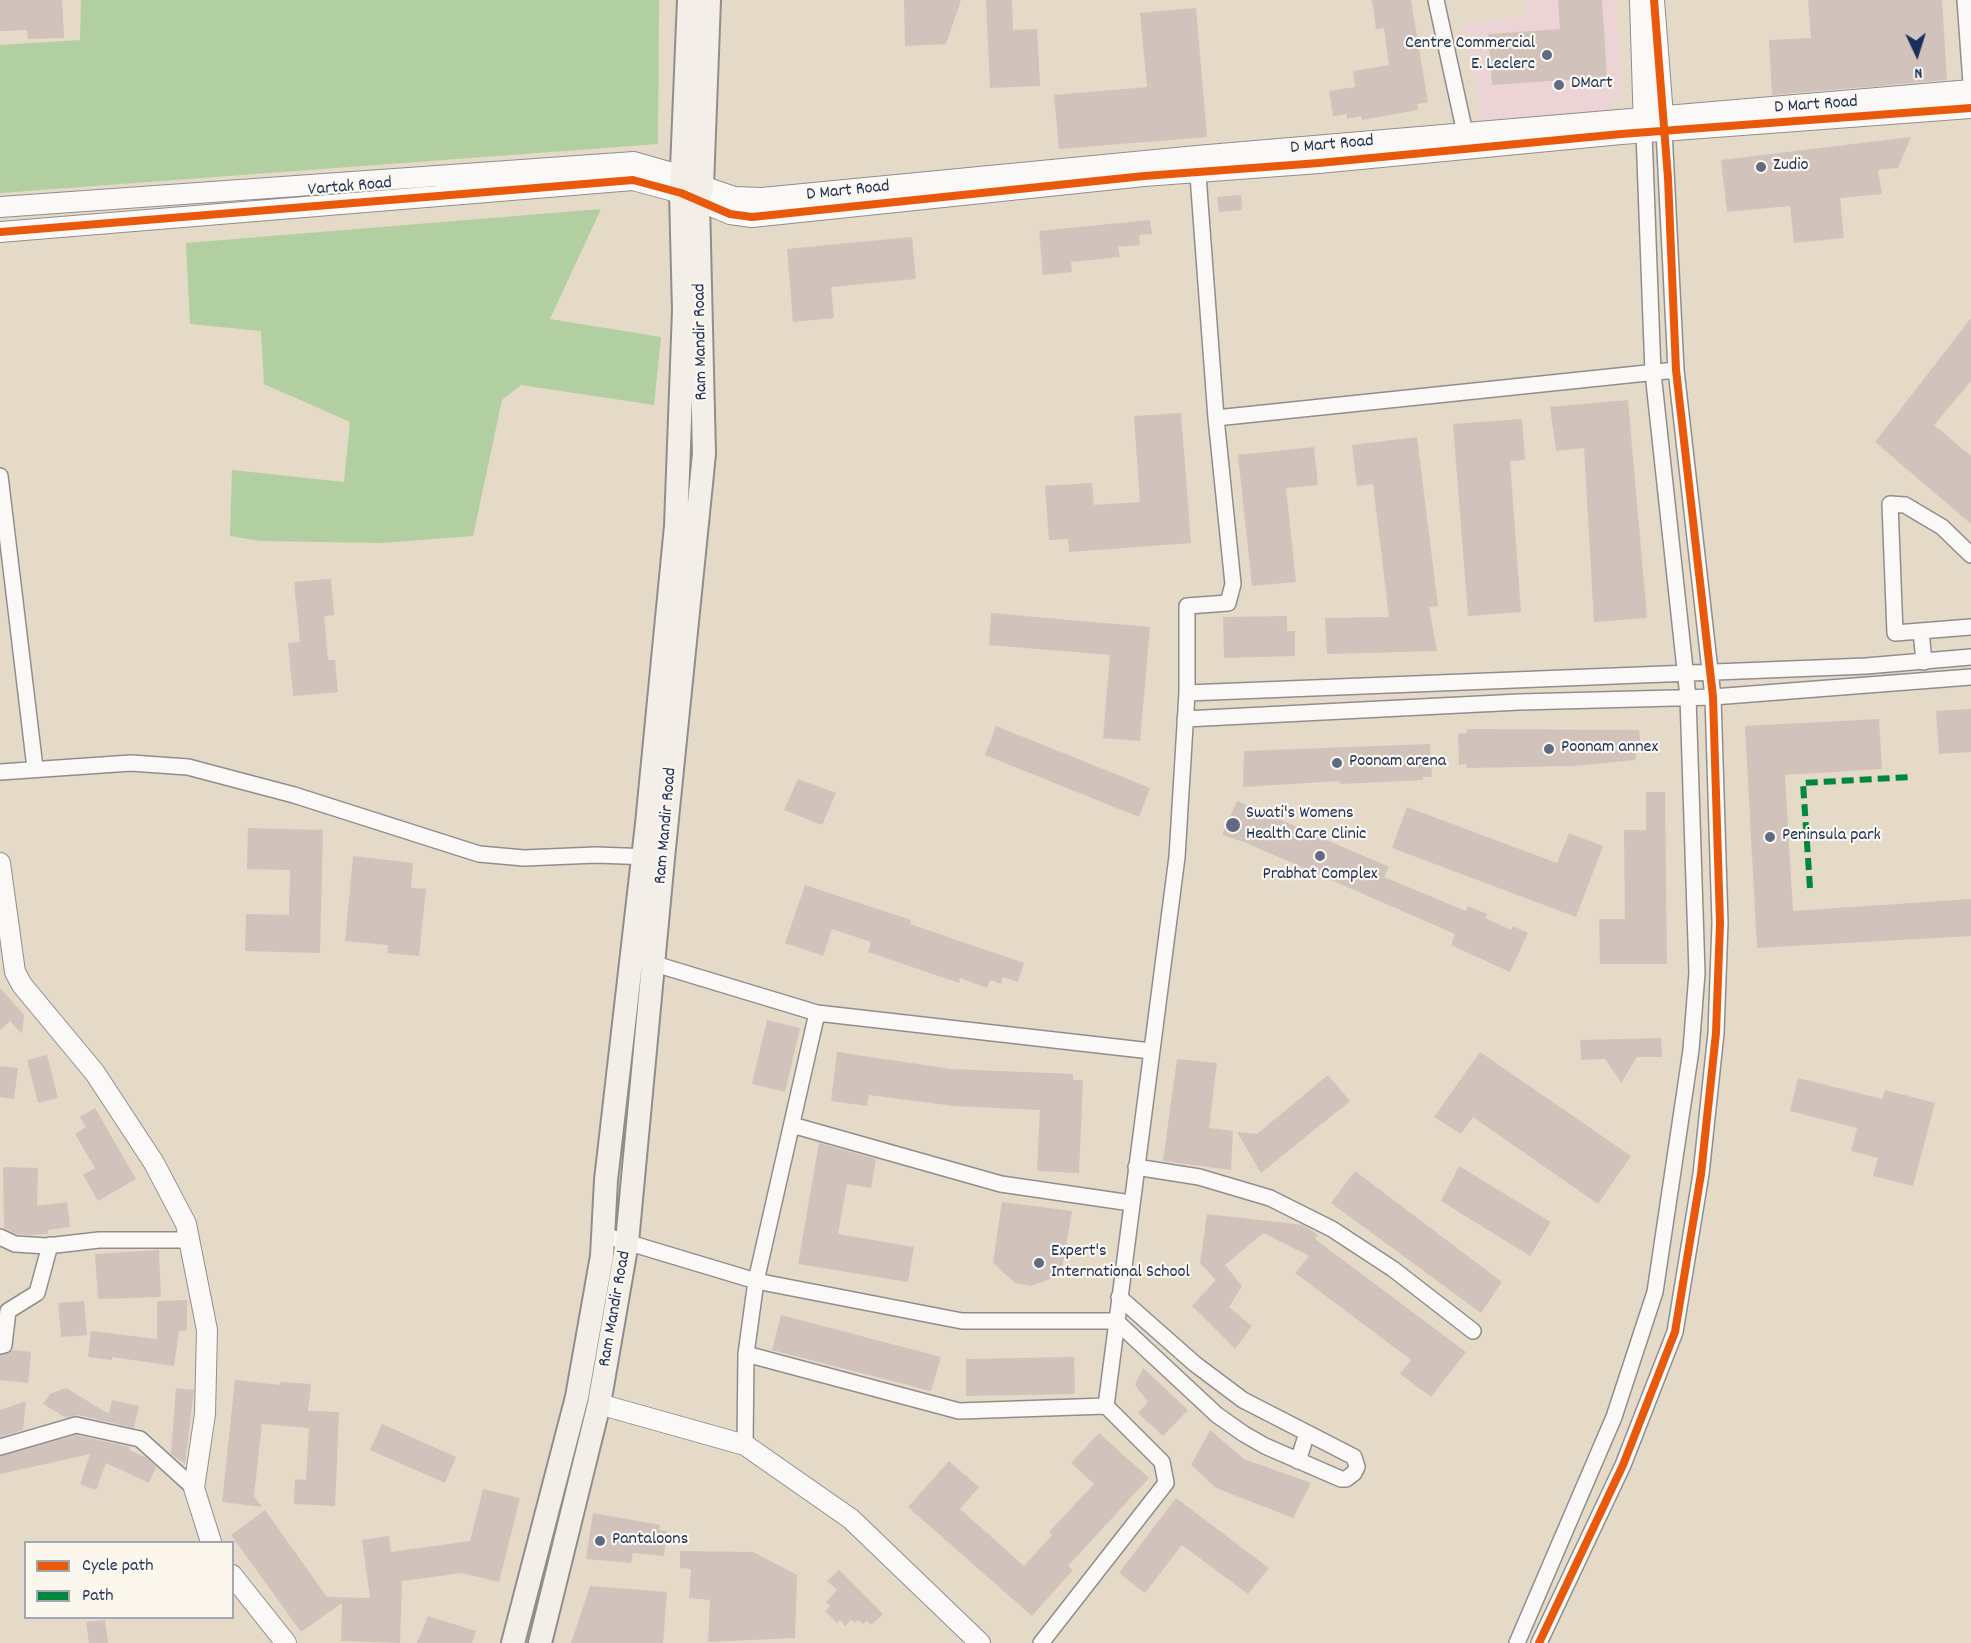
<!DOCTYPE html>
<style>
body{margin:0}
#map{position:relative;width:1971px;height:1643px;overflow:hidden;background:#e5d9c8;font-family:Dekko,sans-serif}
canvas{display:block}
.legend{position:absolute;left:24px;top:1541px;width:210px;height:78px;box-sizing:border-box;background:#fbf7ec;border:2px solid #a1a7b3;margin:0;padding:8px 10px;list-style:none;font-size:18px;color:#1b2f5e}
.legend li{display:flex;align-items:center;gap:12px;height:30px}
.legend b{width:30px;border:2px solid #a1a7b3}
.north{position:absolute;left:1887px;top:24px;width:60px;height:60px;-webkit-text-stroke:4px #fbf7ec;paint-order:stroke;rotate:176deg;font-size:16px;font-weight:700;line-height:24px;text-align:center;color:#1b2f5e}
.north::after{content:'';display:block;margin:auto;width:21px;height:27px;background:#1b2f5e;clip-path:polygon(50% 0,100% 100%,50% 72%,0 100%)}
</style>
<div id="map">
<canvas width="1971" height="1643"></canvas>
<ul class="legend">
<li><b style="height:8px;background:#e8590c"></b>Cycle path</li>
<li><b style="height:8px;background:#00873e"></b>Path</li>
</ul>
<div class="north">N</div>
</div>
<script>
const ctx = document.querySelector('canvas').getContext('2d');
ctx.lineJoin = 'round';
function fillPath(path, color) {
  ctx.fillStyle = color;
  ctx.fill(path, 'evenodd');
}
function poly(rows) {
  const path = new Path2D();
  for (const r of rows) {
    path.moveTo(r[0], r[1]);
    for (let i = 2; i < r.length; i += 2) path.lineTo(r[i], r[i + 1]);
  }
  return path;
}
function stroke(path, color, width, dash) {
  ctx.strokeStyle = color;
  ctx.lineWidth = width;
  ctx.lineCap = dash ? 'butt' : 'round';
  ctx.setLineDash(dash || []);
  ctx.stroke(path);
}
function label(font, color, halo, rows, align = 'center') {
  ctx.font = font + ' Dekko,sans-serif';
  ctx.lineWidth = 4.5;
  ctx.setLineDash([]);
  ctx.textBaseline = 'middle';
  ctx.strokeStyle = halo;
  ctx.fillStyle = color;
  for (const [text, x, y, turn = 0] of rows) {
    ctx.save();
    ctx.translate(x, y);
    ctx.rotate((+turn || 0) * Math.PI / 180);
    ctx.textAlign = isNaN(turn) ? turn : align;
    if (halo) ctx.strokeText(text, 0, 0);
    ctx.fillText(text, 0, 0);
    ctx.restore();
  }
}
const built = poly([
 [1523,0,1615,0,1622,99,1612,102,1612,113,1482,122,1463,24,1526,16]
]);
const green = poly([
 [81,0,659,0,658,144,0,193,0,45,80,40],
 [601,209,550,319,661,337,654,405,521,385,502,400,473,536,381,543,260,541,230,536,232,470,344,482,350,422,264,384,261,331,190,324,186,243]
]);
const building = poly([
 [0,0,62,0,64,38,28,39,27,30,0,31],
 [904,0,961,0,946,44,905,46],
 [986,0,1012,0,1013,30,1037,29,1040,86,990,88],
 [1372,0,1411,0,1428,102,1417,104,1418,110,1362,120,1361,116,1347,119,1347,114,1333,116,1329,91,1355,87,1353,71,1389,65,1384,28,1376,29],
 [1558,0,1602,0,1607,77,1492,85,1488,34,1560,29],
 [1808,0,1942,0,1947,80,1772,95,1769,40,1811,38],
 [1196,8,1207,137,1059,149,1054,95,1147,87,1140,13],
 [1911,137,1898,168,1878,170,1882,194,1840,198,1844,238,1794,243,1790,206,1727,212,1721,160],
 [1241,195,1242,210,1219,212,1217,197],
 [1150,220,1152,234,1139,235,1140,245,1118,247,1120,257,1071,262,1072,272,1043,275,1039,231],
 [912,237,916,279,831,287,834,318,793,322,787,249],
 [1971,318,1971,381,1934,425,1971,456,1971,524,1875,442],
 [1628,400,1647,618,1594,622,1584,448,1556,451,1550,407],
 [1181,413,1191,543,1069,552,1068,539,1049,540,1045,486,1092,483,1094,505,1140,502,1134,416],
 [1522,419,1525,460,1510,461,1521,612,1468,616,1453,424],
 [1417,437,1438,606,1429,607,1437,651,1327,654,1325,618,1389,617,1373,484,1357,486,1352,445],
 [1314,447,1318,485,1286,488,1296,582,1252,586,1238,455],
 [331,579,334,615,324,616,328,660,335,660,338,692,293,696,288,643,300,642,294,582],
 [991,613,1150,627,1140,741,1103,738,1110,655,989,645],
 [1287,616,1287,631,1295,631,1295,656,1224,658,1223,617],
 [1971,709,1971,752,1939,754,1936,711],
 [1879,719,1882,769,1785,775,1793,911,1971,899,1971,936,1757,948,1745,726],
 [996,726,1150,788,1139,817,985,755],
 [1467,729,1639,730,1641,749,1637,749,1635,760,1573,766,1467,768,1466,764,1459,765,1458,734,1467,733],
 [1430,744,1432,777,1423,777,1423,780,1340,784,1339,781,1243,787,1244,751],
 [798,779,836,793,822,825,784,810],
 [1646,792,1665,792,1667,964,1600,964,1599,919,1625,919,1624,830,1646,830],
 [1237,801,1389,867,1384,877,1466,911,1468,906,1487,914,1485,918,1511,930,1513,926,1528,933,1510,972,1451,945,1455,934,1244,842,1222,835],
 [1407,807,1557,863,1569,833,1603,846,1576,917,1392,848],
 [248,828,323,830,320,953,245,951,246,914,289,915,290,870,247,869],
 [353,856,413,863,411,888,426,889,419,956,387,953,388,945,345,941],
 [805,885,911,920,910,924,1024,963,1018,982,1003,977,1001,984,990,980,987,988,960,978,959,983,868,952,871,942,832,929,823,956,785,943],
 [0,988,24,1015,22,1034,10,1021,0,1030],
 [767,1020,800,1028,785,1092,752,1084],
 [1661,1038,1662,1057,1637,1057,1621,1083,1605,1059,1581,1060,1580,1040],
 [837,1052,951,1069,1073,1074,1073,1080,1083,1080,1079,1173,1037,1171,1040,1110,954,1106,869,1095,867,1106,831,1101],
 [1480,1052,1631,1156,1598,1204,1473,1117,1461,1134,1434,1117],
 [47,1055,58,1098,38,1103,27,1060],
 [1177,1059,1217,1063,1209,1128,1233,1131,1231,1170,1163,1161],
 [0,1066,18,1068,14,1099,0,1097],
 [1328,1075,1350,1101,1261,1173,1237,1132,1257,1134],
 [1798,1078,1882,1099,1885,1090,1935,1103,1913,1186,1873,1176,1878,1158,1851,1151,1857,1128,1790,1111],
 [95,1108,136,1179,98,1201,83,1175,95,1168,75,1134,86,1127,80,1117],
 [819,1143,876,1159,871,1188,847,1184,838,1234,914,1247,908,1282,798,1264],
 [1459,1166,1551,1222,1530,1256,1441,1201],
 [3,1167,38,1168,37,1206,67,1202,70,1227,48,1230,48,1234,29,1235,17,1234,4,1228],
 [1355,1171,1502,1282,1481,1313,1331,1203],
 [1002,1202,1072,1211,1061,1275,1031,1286,1015,1283,993,1263],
 [1207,1214,1303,1225,1318,1235,1315,1239,1466,1352,1431,1397,1400,1374,1411,1360,1295,1273,1309,1256,1263,1233,1225,1265,1242,1286,1229,1307,1252,1326,1235,1349,1192,1306,1216,1280,1200,1263],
 [159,1250,161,1297,98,1299,95,1254],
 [187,1300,187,1331,179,1331,174,1366,112,1357,112,1360,88,1357,91,1331,157,1339,157,1301],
 [84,1301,87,1335,61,1337,58,1303],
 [781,1315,941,1357,931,1391,772,1350],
 [13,1350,31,1352,28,1383,0,1380,0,1355],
 [1074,1357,1075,1394,966,1396,966,1359],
 [1143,1368,1188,1410,1163,1436,1138,1413,1148,1402,1135,1385],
 [235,1380,280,1385,281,1382,311,1384,308,1411,339,1412,335,1506,294,1504,295,1479,306,1480,309,1428,262,1424,254,1496,262,1507,222,1502],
 [66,1388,109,1414,112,1400,139,1406,134,1428,78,1415,66,1418,43,1404,50,1394],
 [176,1388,194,1390,185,1464,171,1454],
 [26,1401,23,1430,0,1437,0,1410],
 [382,1424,456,1457,445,1483,370,1450],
 [1210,1430,1244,1459,1311,1483,1293,1518,1216,1488,1191,1465],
 [1099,1433,1149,1478,1068,1566,1073,1570,1032,1616,908,1507,949,1461,979,1487,960,1509,1024,1566,1052,1535,1049,1532,1094,1484,1071,1463],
 [76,1435,130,1447,129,1450,147,1458,156,1467,149,1483,106,1463,96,1490,80,1484,90,1454,0,1474,0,1456],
 [483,1489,520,1498,499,1582,462,1573,402,1581,400,1643,341,1641,342,1603,301,1632,231,1535,265,1510,327,1597,370,1598,362,1540,389,1536,391,1552,470,1541],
 [1176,1498,1269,1568,1248,1594,1182,1545,1145,1593,1119,1573],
 [593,1513,660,1525,659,1530,667,1531,664,1556,633,1553,631,1563,586,1559],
 [680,1551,753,1552,797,1575,795,1638,708,1642,710,1600,689,1598,691,1569,680,1568],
 [839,1570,883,1614,871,1625,867,1621,863,1624,858,1620,855,1623,851,1620,845,1626,840,1620,837,1623,825,1611,830,1606,826,1602,837,1590,827,1581],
 [590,1586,667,1592,663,1643,571,1643],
 [428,1616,476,1631,472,1643,417,1643],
 [105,1620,108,1643,89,1643,86,1622]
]);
const minor = poly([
 [1436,0,1465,133],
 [1965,0,1971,83],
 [1216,418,1676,370],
 [0,476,35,768],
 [1971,555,1942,527,1905,505,1890,504,1895,633,1971,627],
 [1921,631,1924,662],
 [1187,693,1866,666,1971,657],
 [1185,719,1519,702,1713,697,1971,677],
 [0,772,131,763,188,767,294,795,479,854,524,858,596,855,651,857],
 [645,961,817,1013,1151,1051],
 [792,1125,1001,1184,1131,1203],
 [1136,1167,1199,1177,1270,1198,1332,1229,1393,1269,1473,1331],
 [603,1235,756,1281,962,1321,1116,1321,1217,1415,1244,1434,1265,1446,1341,1479,1346,1479,1354,1473,1357,1467,1354,1457,1243,1400,1195,1364,1119,1297],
 [0,1237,15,1244,47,1246,99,1240,190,1240],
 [0,1346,4,1345,8,1311,37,1293,50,1245],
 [746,1354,959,1411,1106,1406],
 [745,1445,746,1354,756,1281,817,1013],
 [0,1447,76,1425,140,1439,194,1488],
 [1298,1461,1307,1433],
 [1041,1643,1166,1483,1162,1462,1106,1406,1177,857,1187,693,1187,606,1228,603,1233,584,1216,418,1197,162],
 [1517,1643,1614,1417,1655,1292,1691,1050,1697,973,1688,697,1653,373,1644,133],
 [1539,1643,1623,1465,1675,1332,1701,1174,1716,1033,1720,923,1713,697,1676,370,1664,130]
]);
const tertiary = poly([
 [1640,0,1644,129],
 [1654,0,1664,129],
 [0,207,634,162,683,176,702,186,734,197,762,198,1197,156,1971,90],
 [0,232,633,180,681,193,730,214,752,217,1144,176,1319,163,1621,134,1971,108],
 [0,863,15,972,22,985,95,1073,154,1163,186,1224,207,1330,205,1414,194,1488,211,1542],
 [599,1404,745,1445,851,1519,980,1643],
 [232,1575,286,1643]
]);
const secondary = poly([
 [513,1643,577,1397,602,1256,606,1180,647,824,676,526,684,310,681,193,689,0],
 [540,1643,599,1404,627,1242,663,858,704,454,698,202,702,186,709,0]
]);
const quiet = poly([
 [1810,888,1803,783,1910,777]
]);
const cycleway = poly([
 [0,232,633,180,681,193,730,214,752,217,1144,176,1319,163,1621,134,1971,108],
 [1539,1643,1623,1465,1675,1332,1701,1174,1716,1033,1720,923,1713,697,1676,370,1668,178,1654,0]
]);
const markers = [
 [1547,55,6,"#626a83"],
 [1559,85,6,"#626a83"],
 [1761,167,6,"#626a83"],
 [1549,749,6,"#626a83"],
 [1337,763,6,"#626a83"],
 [1233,825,8,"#626a83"],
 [1770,837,6,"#626a83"],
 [1320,856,6,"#626a83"],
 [1039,1263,6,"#626a83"],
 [600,1541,6,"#626a83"]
];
const poiNames = [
 ["Centre Commercial",1535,45,"right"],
 ["E. Leclerc",1535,66,"right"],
 ["DMart",1571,85],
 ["Zudio",1773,167],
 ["Poonam annex",1561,749],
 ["Poonam arena",1349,763],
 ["Swati's Womens",1246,815],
 ["Health Care Clinic",1246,836],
 ["Peninsula park",1782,837],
 ["Prabhat Complex",1320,876,"center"],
 ["Expert's",1051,1253],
 ["International School",1051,1274],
 ["Pantaloons",612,1541]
];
const streetNames = [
 ["D Mart Road",1816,106,-4],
 ["D Mart Road",1332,146,-5],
 ["Vartak Road",350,188,-5],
 ["D Mart Road",848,192,-6],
 ["Ram Mandir Road",702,342,-91],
 ["Ram Mandir Road",667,826,-85],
 ["Ram Mandir Road",616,1309,-80]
];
fillPath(built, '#ecd4d6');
fillPath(green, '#b1cfa0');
fillPath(building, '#d1c3bc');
stroke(minor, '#908e8d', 18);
stroke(tertiary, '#908e8d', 22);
stroke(secondary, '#908e8d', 26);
stroke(minor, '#fbf9f7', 15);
stroke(tertiary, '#fbf9f7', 20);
stroke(secondary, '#f3efe8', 22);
stroke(quiet, '#00873e', 6, [12, 6]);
stroke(cycleway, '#e8590c', 8);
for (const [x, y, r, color] of markers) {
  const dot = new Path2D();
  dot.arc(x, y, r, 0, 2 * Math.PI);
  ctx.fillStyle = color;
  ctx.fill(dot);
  stroke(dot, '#fbf7ec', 2);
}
label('18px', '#1b2f5e', '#fbf7ec', poiNames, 'left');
label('18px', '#1b2f5e', '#fbf7ec', streetNames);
</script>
